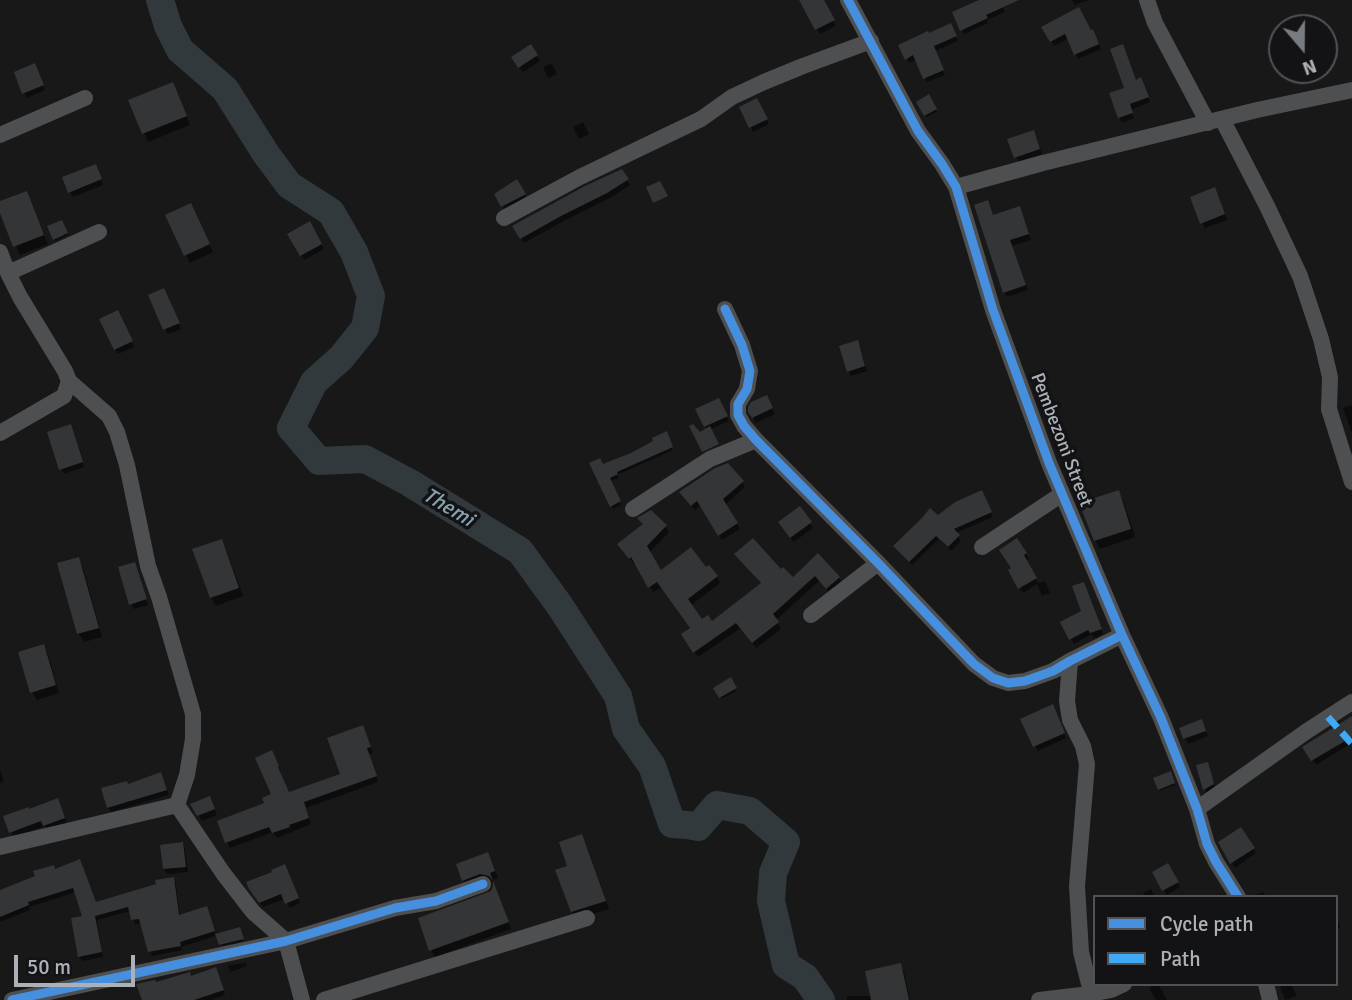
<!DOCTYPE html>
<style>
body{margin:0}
#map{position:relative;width:1352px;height:1000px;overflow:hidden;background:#181819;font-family:Signika,sans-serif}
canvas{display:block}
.legend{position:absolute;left:1093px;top:895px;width:245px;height:91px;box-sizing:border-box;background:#131315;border:2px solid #505256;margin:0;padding:9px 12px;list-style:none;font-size:21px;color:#acb1b8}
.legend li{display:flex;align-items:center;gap:14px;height:35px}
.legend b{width:35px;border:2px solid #505256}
.north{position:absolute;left:1268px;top:14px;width:70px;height:70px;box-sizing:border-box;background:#131315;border:2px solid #505256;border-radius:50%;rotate:160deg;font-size:19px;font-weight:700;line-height:28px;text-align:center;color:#acb1b8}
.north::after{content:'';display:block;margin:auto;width:24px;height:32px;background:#787b80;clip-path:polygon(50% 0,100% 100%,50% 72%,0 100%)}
.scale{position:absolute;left:14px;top:955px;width:121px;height:32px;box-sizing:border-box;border:4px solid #acb1b8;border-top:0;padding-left:9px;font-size:21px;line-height:24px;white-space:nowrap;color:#acb1b8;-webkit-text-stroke:5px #131315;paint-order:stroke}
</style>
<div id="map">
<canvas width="1352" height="1000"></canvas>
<ul class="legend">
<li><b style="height:9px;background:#468fdf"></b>Cycle path</li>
<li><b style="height:9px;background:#3fa9f5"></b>Path</li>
</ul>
<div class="north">N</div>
<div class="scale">50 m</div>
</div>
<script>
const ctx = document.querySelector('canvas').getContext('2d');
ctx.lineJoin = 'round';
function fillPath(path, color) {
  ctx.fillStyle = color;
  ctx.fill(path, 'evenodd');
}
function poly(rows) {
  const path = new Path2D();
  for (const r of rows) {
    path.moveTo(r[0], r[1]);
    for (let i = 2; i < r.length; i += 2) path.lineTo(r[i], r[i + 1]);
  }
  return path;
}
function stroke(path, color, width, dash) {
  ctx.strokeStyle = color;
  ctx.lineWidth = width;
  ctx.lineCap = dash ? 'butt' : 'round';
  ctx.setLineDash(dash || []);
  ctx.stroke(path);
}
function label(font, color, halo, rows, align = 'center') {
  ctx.font = font + ' Signika,sans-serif';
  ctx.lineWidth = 7;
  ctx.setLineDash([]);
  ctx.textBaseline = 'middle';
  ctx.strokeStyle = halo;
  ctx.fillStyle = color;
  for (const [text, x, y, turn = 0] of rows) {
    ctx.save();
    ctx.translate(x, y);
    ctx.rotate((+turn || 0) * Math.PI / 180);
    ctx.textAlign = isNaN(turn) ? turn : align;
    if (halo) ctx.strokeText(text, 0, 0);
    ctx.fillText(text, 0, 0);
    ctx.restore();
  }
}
const shadow = poly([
 [803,0,823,0,836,26,820,34,802,1],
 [983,0,1000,0,1005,12,987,20,988,23,964,34,954,13],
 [1072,0,1089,0,1075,5],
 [1044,28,1091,32,1095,36,1101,49,1078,59,1068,39,1054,46],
 [953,29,958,41,935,51,945,75,927,82,917,59,909,63,900,46,928,35],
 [530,47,540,61,523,72,513,58],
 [552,63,557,74,548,78,543,67],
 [37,71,45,90,27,98,24,93],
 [1136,81,1143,85,1150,102,1131,110,1134,118,1122,123,1111,95,1126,90],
 [177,92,190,125,148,142,130,101],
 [929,97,937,112,926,117,918,102],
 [756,100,769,124,753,132,741,108],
 [583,122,589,134,579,139,573,127],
 [1036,137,1042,154,1019,162,1016,157],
 [98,171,103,185,73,197,70,192],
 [621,171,630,185,610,198,564,221,524,243,514,226],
 [517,182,528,200,506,212,496,194],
 [26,193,48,244,20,255,0,208,0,203],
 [1218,195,1227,220,1205,228,1202,223],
 [1022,213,1031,240,1012,246,1028,290,1007,297,1004,292,993,217],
 [195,214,213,252,190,263,186,255],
 [62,222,68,235,55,241,49,227],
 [310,224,324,249,304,260,290,234],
 [167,296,181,329,168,334,165,329],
 [120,317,134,347,118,354,115,349],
 [860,347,867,371,851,376,848,371],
 [766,397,775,414,756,423,750,412],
 [718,400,729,421,699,434,707,429,698,410],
 [1352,405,1352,433,1343,408],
 [73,431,84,467,64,474,61,469],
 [666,434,673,450,617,475,619,478,610,481,621,505,613,509,592,464,603,466,631,454],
 [742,482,745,487,725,505,740,529,722,540,701,505,695,510,684,497],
 [1118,492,1123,500,1135,537,1100,549,1095,540],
 [984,497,993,517,956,533,961,541,951,551,939,539,912,565,898,551,895,547,938,518],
 [799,509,813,528,794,542,783,528],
 [640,519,665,526,669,532,649,553,660,573,706,570,709,567,717,577,720,583,690,606,702,622,711,623,762,585,736,554,781,571,792,579,818,556,839,578,842,583,831,594,819,581,776,620,781,629,756,648,741,628,698,657,686,640,691,629,662,587,653,592,635,562,633,563,623,550,644,526],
 [1016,540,1029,559,1025,561,1038,583,1045,581,1050,593,1042,596,1037,584,1023,593,1010,571,1013,569],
 [221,541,226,549,243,596,216,606,211,598,194,550],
 [78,559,83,567,102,637,84,642,79,634,59,564],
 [134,564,148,605,134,609,131,604],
 [1086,589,1103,634,1094,638,1092,634,1074,644,1062,623,1083,612],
 [44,646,48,654,59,693,37,700,32,692],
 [730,680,736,691,722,699,716,688],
 [1056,711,1066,738,1038,751,1035,746],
 [1352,716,1352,743,1316,765,1305,748],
 [1204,726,1208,736,1188,744,1181,729],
 [363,727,373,753,368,754,378,782,306,808,311,824,277,838,273,832,230,848,227,842,267,804,273,794,275,758,281,772,279,773,289,794,342,775],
 [1207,764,1216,789,1207,794,1198,767],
 [0,770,4,781,0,783],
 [1170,773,1175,785,1160,791,1155,779],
 [163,779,169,795,111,812,108,807,128,786],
 [212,803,217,815,202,821,193,805],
 [60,806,67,823,48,830,45,826,14,837,11,832],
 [1240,829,1256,853,1235,868,1220,842],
 [581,836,586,844,609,909,576,919,572,911,569,867],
 [182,844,185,849,188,872,167,874,164,869],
 [488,854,498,878,493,880,493,882,489,880,467,887,463,880],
 [1168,866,1180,887,1167,895,1155,873],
 [55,870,96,904,173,879,176,884,180,917,209,913,216,936,240,930,243,941,222,946,218,935,181,947,182,950,152,956,142,923,135,924,131,911,97,920,103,957,82,961,79,956,84,918,76,892,29,907,30,910,0,922,0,892],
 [287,871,300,903,290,908,285,899,263,907,254,895],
 [495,886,511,929,435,957,431,950,493,891],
 [1151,889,1155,897,1145,897,1143,893],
 [1263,892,1265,897,1253,897,1253,896],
 [1336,918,1341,927,1336,929],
 [249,962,246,963,247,966,230,972,228,966],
 [900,965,904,972,910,1000,847,1000,847,996,872,996],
 [218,974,225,995,211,1000,143,1000,155,984],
 [1156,984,1158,984,1167,1000,1156,1000,1149,988],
 [1279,984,1291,984,1297,996,1285,1000]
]);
const river = poly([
 [160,0,168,26,180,50,225,89,266,154,289,185,331,212,354,252,371,296,365,328,341,358,314,382,291,428,319,461,365,459,410,483,520,551,560,606,618,696,626,729,652,766,672,824,688,825,698,827,717,805,750,811,786,842,773,873,771,901,786,965,805,977,821,1000]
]);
const building = poly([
 [799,0,824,0,835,20,815,30],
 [979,0,1019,0,986,15,988,18,960,31,952,12],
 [1079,7,1091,30,1093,29,1099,44,1074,55,1065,34,1050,42,1041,27],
 [951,23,957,36,934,46,944,70,923,79,913,55,905,60,898,45,928,31,929,33],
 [531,44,538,55,518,68,511,57],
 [1123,44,1136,80,1141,77,1149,97,1130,104,1133,113,1118,118,1109,93,1124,88,1110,49],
 [35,63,44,85,22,94,14,72],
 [173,82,187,116,142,134,128,100],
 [929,94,937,109,924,116,916,102],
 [757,98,768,119,749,128,739,107],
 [1034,130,1040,149,1014,158,1007,139],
 [96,164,102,179,68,193,62,177],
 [622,169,629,179,607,193,561,216,520,239,512,226,585,186],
 [517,179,526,194,501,207,494,194],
 [660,181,668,196,653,203,646,187],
 [1215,187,1225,214,1200,224,1190,197],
 [27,191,44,235,13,247,0,213,0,201],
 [988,200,993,215,1020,206,1029,234,1010,240,1026,285,1003,293,974,205],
 [191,203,210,244,184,256,165,215],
 [62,220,68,233,53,240,47,226],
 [310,221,322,244,300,256,287,234],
 [164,288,180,323,163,330,148,295],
 [118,310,133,341,114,350,99,319],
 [858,340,865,366,847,372,839,346],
 [767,395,773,408,752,418,748,412,748,407,751,402],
 [719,398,728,416,704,427,695,409],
 [71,424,83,462,59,470,47,432],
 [693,424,700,432,710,426,719,444,702,452,689,426],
 [667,431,673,447,617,472,618,474,610,478,621,501,610,507,589,463,600,458,603,464,631,453,653,441,652,438],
 [728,463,744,481,723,499,738,523,718,536,697,501,691,506,679,492,715,468],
 [982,490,992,512,954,529,960,535,948,547,936,536,909,562,893,546,922,518,930,508,938,515,955,502],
 [1119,490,1131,529,1094,541,1079,503],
 [800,506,812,522,790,538,778,522],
 [651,510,667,525,647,546,661,570,691,547,706,567,709,565,718,576,688,599,702,619,708,615,712,621,761,583,734,554,753,538,781,569,783,567,793,577,818,553,840,577,826,589,815,576,773,614,779,622,752,643,736,623,693,653,681,634,690,628,657,582,648,588,631,557,629,559,617,544,643,524,637,518],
 [1017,538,1027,553,1024,555,1037,578,1018,589,1008,570,1011,568,999,550],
 [222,539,239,588,210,598,192,549],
 [79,557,99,628,77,634,57,563],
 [135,562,147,599,129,605,118,567],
 [1084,582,1102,629,1090,633,1088,630,1069,640,1060,622,1081,611,1072,586],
 [44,644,56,685,30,693,18,652],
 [731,677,737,688,719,698,713,688],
 [1053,704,1065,733,1033,747,1020,719],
 [1352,716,1352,737,1311,761,1302,747],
 [1202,719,1206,731,1183,739,1179,728],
 [363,725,371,747,367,748,377,776,304,802,309,818,289,825,290,827,272,833,269,827,225,843,217,821,264,803,262,798,271,794,255,758,272,750,279,766,278,767,289,792,340,774,327,738],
 [1208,762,1214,784,1203,790,1196,765],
 [1171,771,1175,783,1158,790,1153,778],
 [161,772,167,790,107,808,101,788,127,781,128,784],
 [210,796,215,809,197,816,190,804],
 [58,798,65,818,43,826,41,821,9,833,3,816,29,807,29,809],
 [1241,827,1255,848,1230,864,1218,842],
 [582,834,606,901,571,912,555,870,567,866,559,842],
 [183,842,186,867,163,869,160,845],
 [488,852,495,871,490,873,509,922,429,951,418,918,491,891,493,886,493,881,489,876,480,874,462,881,456,864],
 [80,859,96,902,156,884,155,880,174,877,179,915,207,906,215,931,180,942,181,946,148,952,139,919,131,920,128,907,95,916,102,952,78,957,71,918,82,916,73,888,28,902,29,905,0,917,0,890,35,876,33,871,54,865,55,869],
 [1168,863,1179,882,1162,891,1152,872],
 [285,864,299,898,285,904,281,894,259,903,249,889,246,882,272,872,271,870],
 [240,927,244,939,219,945,215,934],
 [901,963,909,1000,871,1000,865,971],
 [216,967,224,990,194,1000,142,1000,136,984,155,980,156,982,190,972,191,976]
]);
const minor = poly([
 [848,0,918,131,942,164,956,187,993,310,1049,463,1122,635,1161,718,1197,809,1207,844,1216,862,1238,897],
 [1147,0,1155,23,1208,123],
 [1222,119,1267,206,1300,276,1321,339,1330,377,1329,409,1352,482],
 [0,135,85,98],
 [956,187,1043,163,1257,110,1352,90],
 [504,218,580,177,701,119,732,97,764,82,803,66,871,41],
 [0,252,8,273,20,297,65,371,69,381,64,396,0,433],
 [8,273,99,232],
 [725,309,742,345,750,371,747,389,738,404,738,415,744,426,756,440,878,563,974,664,993,678,1008,683,1025,681,1053,671,1070,661,1122,635],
 [69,381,109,416,117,432,127,465,148,566,159,597,193,714,193,739,187,775,177,805],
 [633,509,710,459,756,440],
 [982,547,1062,494],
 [811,615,878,563],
 [1070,661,1067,701,1070,720,1083,746,1087,764,1077,886,1081,952,1093,1000],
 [177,805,223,873,253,912,286,941,302,1000],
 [1197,809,1307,731,1352,702],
 [0,847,177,805],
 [1266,984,1270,1000],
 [12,1000,286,941,395,908,436,901,483,884],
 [324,1000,587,918],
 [1039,1000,1090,994,1111,990,1124,984]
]);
const quiet = poly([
 [1328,717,1352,744]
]);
const cycleway = poly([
 [848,0,918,131,942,164,956,187,993,310,1049,463,1122,635,1161,718,1197,809,1207,844,1216,862,1238,897],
 [725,309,742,345,750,371,747,389,738,404,738,415,744,426,756,440,878,563,974,664,993,678,1008,683,1025,681,1053,671,1070,661,1122,635],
 [12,1000,286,941,395,908,436,901,483,884]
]);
const streetNames = [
 ["Pembezoni Street",1061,440,69]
];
const waterNames = [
 ["Themi",448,508,31]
];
fillPath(shadow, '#0007');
stroke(river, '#31393d', 28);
fillPath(building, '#343536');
stroke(minor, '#4e4f51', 16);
stroke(quiet, '#3fa9f5', 7, [14, 7]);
stroke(cycleway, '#468fdf', 9);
label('19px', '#acb1b8', '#131315', streetNames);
label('italic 21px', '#87a2ae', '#131315', waterNames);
</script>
